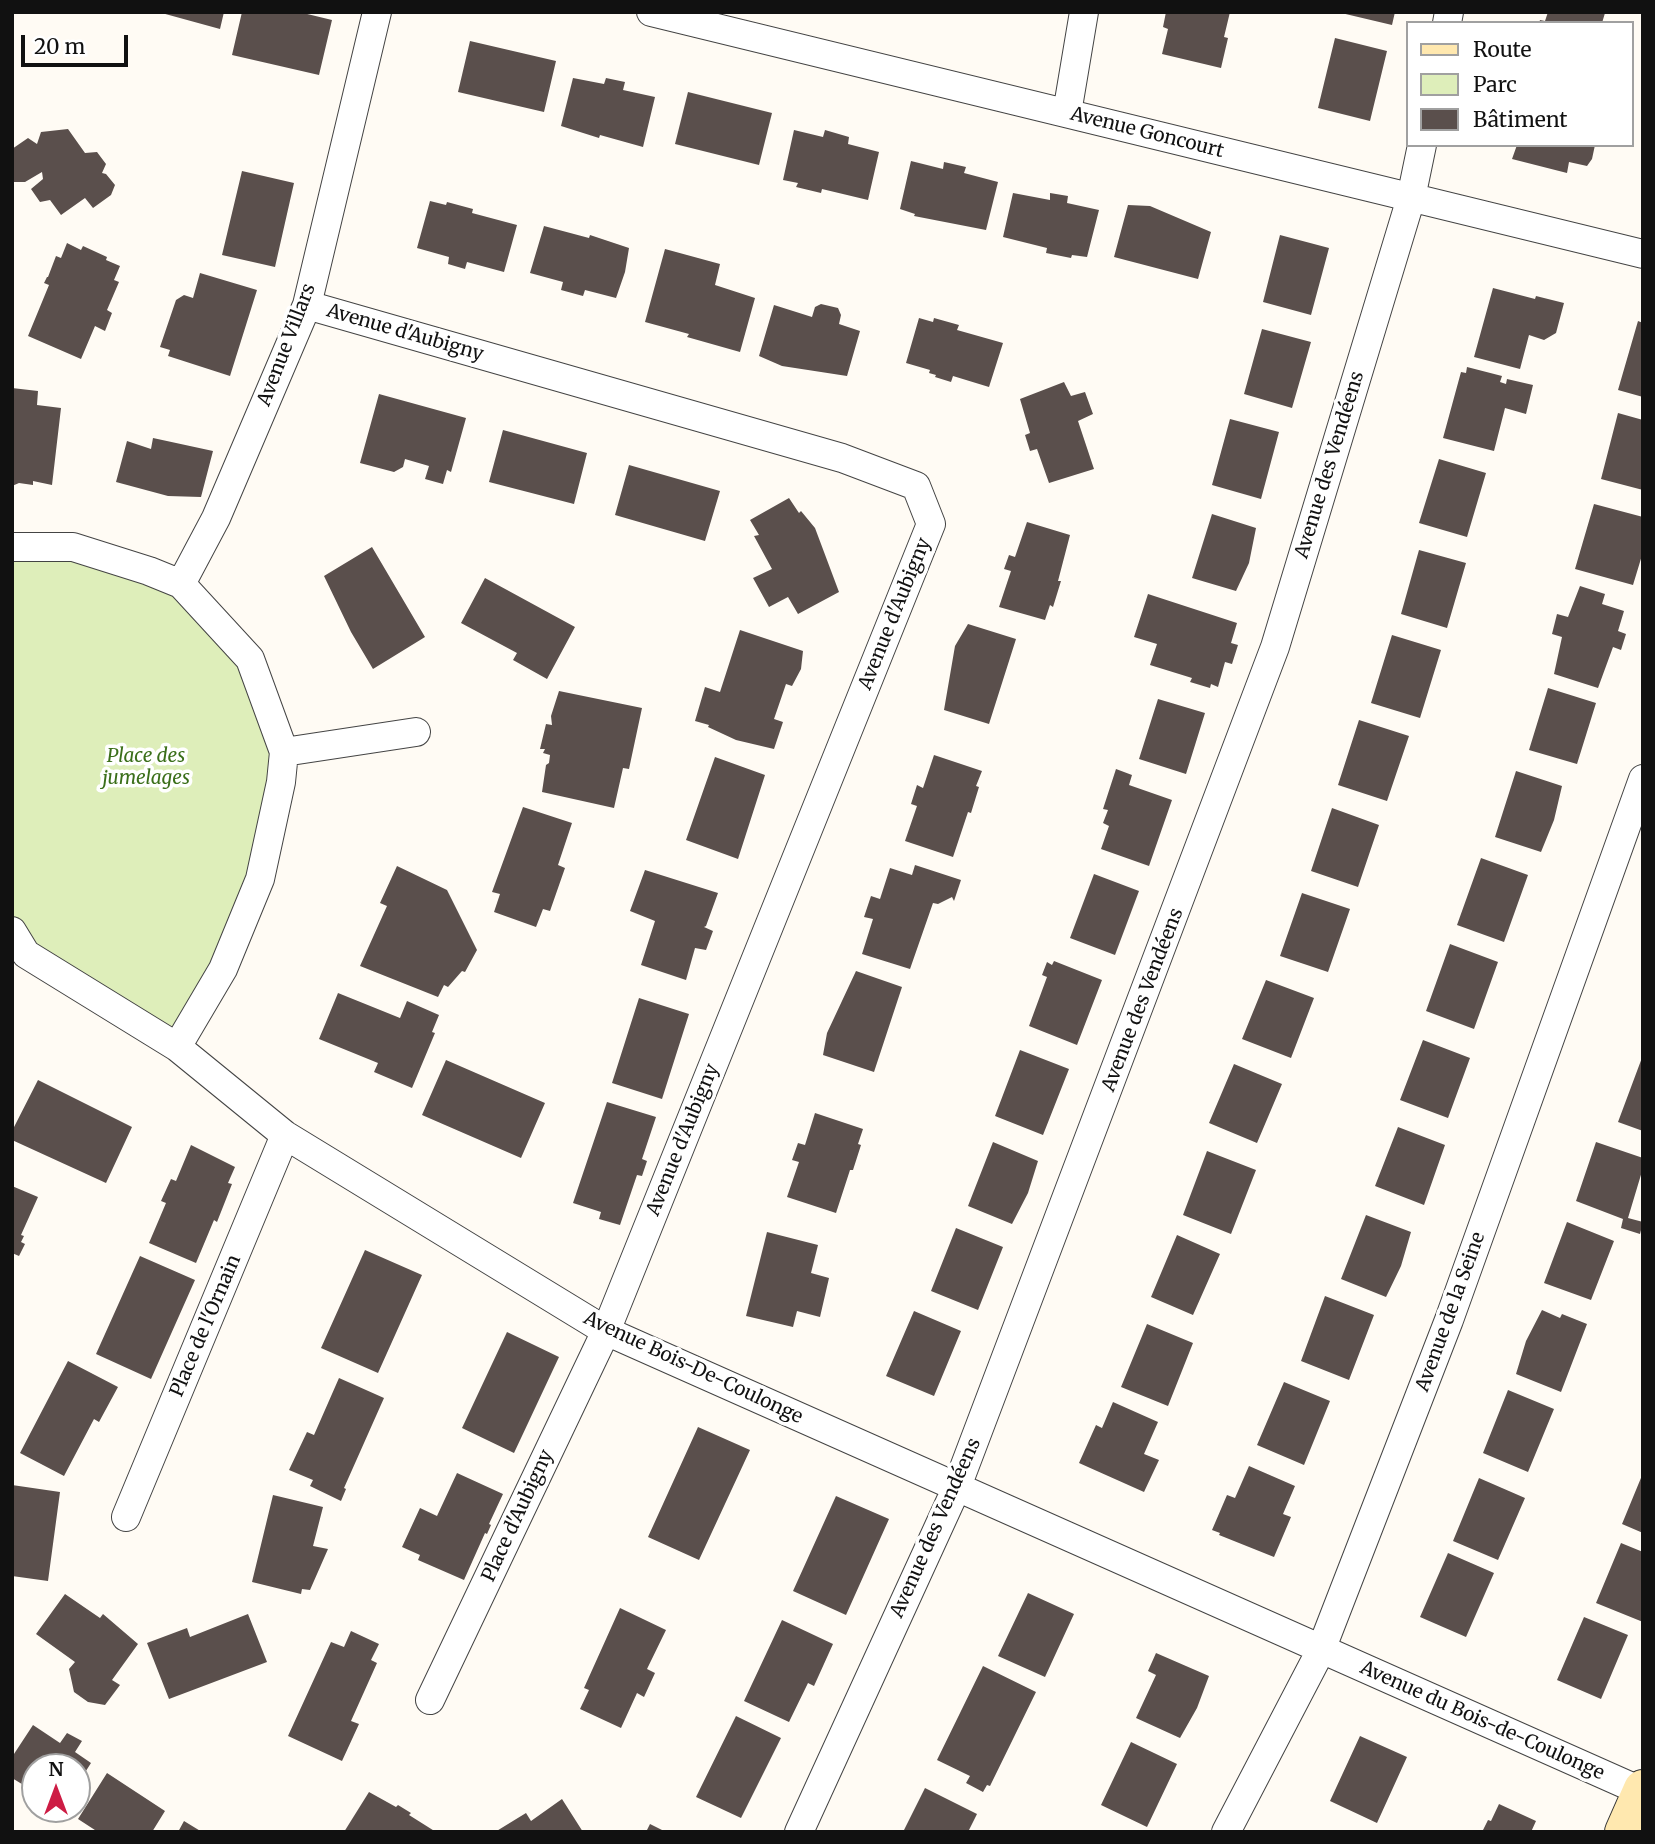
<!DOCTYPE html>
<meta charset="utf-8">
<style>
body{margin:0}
#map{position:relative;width:1655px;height:1844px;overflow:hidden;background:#fffbf4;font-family:Merriweather,serif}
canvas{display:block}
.frame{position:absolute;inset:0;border:14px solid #111;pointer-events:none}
.legend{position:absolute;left:1406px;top:21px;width:228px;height:126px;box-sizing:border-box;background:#fff;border:2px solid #a0a0a0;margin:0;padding:9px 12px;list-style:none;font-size:21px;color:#111}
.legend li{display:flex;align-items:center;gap:14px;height:35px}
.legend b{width:35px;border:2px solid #a0a0a0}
.north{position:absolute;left:21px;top:1753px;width:70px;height:70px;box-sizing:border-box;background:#fff;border:2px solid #a0a0a0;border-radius:50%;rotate:0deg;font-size:19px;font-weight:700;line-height:28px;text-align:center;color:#111}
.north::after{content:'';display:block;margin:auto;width:24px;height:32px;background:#cd1c44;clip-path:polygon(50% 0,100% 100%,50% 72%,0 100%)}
.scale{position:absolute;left:21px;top:35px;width:107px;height:32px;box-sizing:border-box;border:4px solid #111;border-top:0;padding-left:9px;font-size:21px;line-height:24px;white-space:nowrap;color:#111;-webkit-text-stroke:5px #fff;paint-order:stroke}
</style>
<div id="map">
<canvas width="1655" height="1844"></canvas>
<div class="frame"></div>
<ul class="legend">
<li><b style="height:9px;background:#ffe8af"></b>Route</li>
<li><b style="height:19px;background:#deeeba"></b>Parc</li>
<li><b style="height:19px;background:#5a4f4c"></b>Bâtiment</li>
</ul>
<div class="north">N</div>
<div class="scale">20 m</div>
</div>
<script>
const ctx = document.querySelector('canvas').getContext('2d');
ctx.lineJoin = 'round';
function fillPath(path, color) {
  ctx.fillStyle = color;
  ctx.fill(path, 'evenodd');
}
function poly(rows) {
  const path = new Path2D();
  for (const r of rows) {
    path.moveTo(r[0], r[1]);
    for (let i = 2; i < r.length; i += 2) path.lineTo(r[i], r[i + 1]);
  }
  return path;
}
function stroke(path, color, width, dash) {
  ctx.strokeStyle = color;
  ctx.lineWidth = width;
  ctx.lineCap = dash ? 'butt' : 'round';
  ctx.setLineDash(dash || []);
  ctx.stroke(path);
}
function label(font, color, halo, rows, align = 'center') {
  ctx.font = font + ' Merriweather,serif';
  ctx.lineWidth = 7;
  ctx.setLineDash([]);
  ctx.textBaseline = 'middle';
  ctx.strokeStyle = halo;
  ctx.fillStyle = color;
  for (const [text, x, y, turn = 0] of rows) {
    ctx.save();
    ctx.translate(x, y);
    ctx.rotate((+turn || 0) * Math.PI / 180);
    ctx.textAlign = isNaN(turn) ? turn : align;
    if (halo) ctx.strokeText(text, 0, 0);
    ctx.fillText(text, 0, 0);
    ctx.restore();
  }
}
const green = poly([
 [12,547,149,571,250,659,284,752,260,879,177,1047,12,931]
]);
const building = poly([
 [158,12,224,12,220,29],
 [242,12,299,12,332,20,319,75,232,55],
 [1166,12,1230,12,1224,37,1228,38,1221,68,1162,54,1168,29,1163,27],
 [1337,12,1395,12,1392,25],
 [1548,12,1602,12,1605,13,1602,23,1539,23,1540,20,1545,21],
 [1335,38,1387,51,1370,121,1318,108],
 [470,41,556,61,544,112,458,92],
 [573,78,604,84,606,78,625,82,623,90,655,97,643,147,600,135,599,138,561,126],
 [688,92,772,113,759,165,675,144],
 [68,129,85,153,97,152,106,164,102,173,106,174,115,185,111,195,93,208,85,198,61,215,50,200,40,202,31,189,43,179,42,172,25,182,13,182,12,149,28,138,37,144,41,132],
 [794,130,823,137,825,130,849,137,848,144,879,152,868,200,822,189,821,193,796,187,798,183,783,180],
 [1517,145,1595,145,1592,159,1587,166,1569,162,1567,173,1512,159],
 [911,161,943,169,944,162,966,167,964,173,998,182,986,230,914,216,915,214,900,209],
 [242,171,294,183,275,267,222,255],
 [1013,193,1050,200,1050,193,1068,196,1067,203,1099,210,1087,257,1072,255,1071,258,1046,253,1047,248,1003,237],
 [430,201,446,205,447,202,473,209,472,213,517,225,504,272,467,262,465,269,448,264,449,257,417,248],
 [1128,205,1150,206,1211,232,1198,279,1114,257],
 [544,226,589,238,590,235,629,248,625,272,616,298,585,290,583,296,561,290,563,282,530,273],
 [1280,235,1329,248,1311,315,1263,302],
 [67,243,81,250,83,246,107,257,106,260,120,266,114,280,119,282,107,310,112,313,105,331,95,326,81,359,28,336,49,285,44,283,47,277,48,277,56,256,61,258],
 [665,249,720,264,715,285,755,298,740,352,687,337,689,334,645,322],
 [200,273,257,290,230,376,168,356,170,350,160,347,176,300,184,295,193,298],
 [1493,288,1535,299,1536,296,1564,303,1556,333,1544,340,1529,335,1520,369,1474,357],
 [821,304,838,308,841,315,839,324,860,331,847,376,782,366,759,356,774,305,812,317,815,307],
 [919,318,933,322,934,318,959,325,957,330,1003,343,989,387,953,376,951,382,935,377,936,375,929,373,930,370,906,363],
 [1638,321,1643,323,1643,397,1618,390],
 [1262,329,1311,342,1292,408,1244,394],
 [1467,367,1502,376,1500,382,1506,384,1507,379,1533,385,1526,414,1505,408,1494,451,1443,438,1461,372,1466,373],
 [1064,382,1071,396,1085,392,1093,414,1078,421,1094,469,1049,483,1037,449,1030,451,1025,435,1030,433,1020,399],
 [12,388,38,391,37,405,61,408,52,485,33,481,33,485,19,483,12,486],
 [379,394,466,418,451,472,447,470,443,484,425,479,429,466,405,459,403,467,394,472,360,463],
 [1618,413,1643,420,1643,490,1601,479],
 [1230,419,1279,432,1261,499,1212,485],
 [503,430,587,453,574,504,489,482],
 [153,438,213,451,201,497,168,496,116,482,127,441,151,449],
 [1439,459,1486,473,1467,537,1419,523],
 [629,465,720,491,705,541,615,515],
 [789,498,799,513,801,511,815,528,839,592,798,614,788,597,769,607,753,578,772,569,754,536,759,535,750,520],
 [1594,504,1643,517,1643,552,1633,585,1575,569],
 [1212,514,1256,528,1249,563,1236,591,1192,578],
 [1027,522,1070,535,1058,581,1061,581,1053,607,1050,605,1045,620,999,607,1011,571,1004,569,1009,555,1015,557],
 [372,547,425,637,373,669,351,632,324,576],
 [1419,550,1466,563,1447,628,1401,614],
 [485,578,575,627,547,679,513,660,517,653,461,623],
 [1580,586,1605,594,1602,604,1624,611,1618,631,1626,634,1621,650,1613,647,1598,688,1554,674,1562,637,1552,634,1557,614,1568,617],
 [1148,594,1237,623,1231,643,1238,645,1232,664,1225,662,1218,687,1211,684,1210,688,1190,682,1192,678,1150,665,1157,644,1134,637],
 [968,624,1016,639,989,724,944,710,955,646],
 [740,630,803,651,801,669,792,686,786,684,774,719,783,722,774,749,736,740,708,727,709,725,695,721,705,687,720,692],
 [1392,635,1441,650,1420,718,1371,703],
 [1548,688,1596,703,1577,764,1529,750],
 [559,691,642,708,629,769,623,768,614,808,542,792,546,765,549,763,550,755,543,753,545,749,540,749,546,724,552,725,551,716],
 [1158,699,1205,713,1186,774,1139,759],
 [1359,720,1409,736,1387,801,1338,785],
 [934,755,982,771,976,786,979,787,971,813,968,812,953,857,905,841,917,806,911,804,917,785,923,788],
 [715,757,765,775,738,859,686,840],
 [1116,769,1132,775,1129,785,1172,800,1149,866,1101,849,1109,826,1103,823,1108,810,1103,809],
 [1516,771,1562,786,1554,820,1541,852,1495,837],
 [523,807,572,823,558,865,565,868,550,911,543,909,536,927,494,912,500,894,492,892],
 [1332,808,1379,825,1358,887,1311,871],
 [1481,858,1528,875,1504,942,1457,925],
 [915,865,961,880,954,901,952,897,938,904,933,903,910,969,862,954,873,919,864,917,871,896,880,899,890,868,912,875],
 [397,866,447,890,477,950,465,972,462,971,448,987,444,985,438,997,360,966,387,906,380,903],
 [645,870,718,893,706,926,704,927,713,931,706,950,695,948,686,980,641,965,655,921,630,911],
 [1094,874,1139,891,1115,955,1070,938],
 [1302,893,1350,909,1328,972,1280,956],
 [1450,944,1498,962,1474,1029,1426,1011],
 [1054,961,1102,980,1077,1045,1029,1026,1047,977,1042,975,1047,962,1052,965],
 [856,971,902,987,874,1072,823,1055,827,1033],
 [1266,980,1314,998,1291,1058,1242,1039],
 [338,993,400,1018,407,1001,439,1015,432,1032,435,1033,412,1088,374,1072,378,1063,319,1039],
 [639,998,689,1014,662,1099,612,1083],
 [1423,1040,1470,1058,1448,1118,1400,1100],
 [1020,1050,1069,1069,1043,1135,995,1116],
 [1643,1055,1643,1131,1618,1122],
 [446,1060,545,1103,521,1158,422,1115],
 [1234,1064,1282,1084,1257,1143,1209,1123],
 [38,1080,132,1127,106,1183,12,1140,12,1131],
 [607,1102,656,1117,642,1159,647,1161,642,1176,637,1175,620,1225,599,1219,601,1212,573,1203],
 [815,1113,863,1129,858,1144,861,1145,853,1170,850,1170,836,1213,787,1197,799,1162,792,1160,798,1143,805,1145],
 [1398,1127,1445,1145,1424,1205,1375,1186],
 [993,1142,1038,1161,1028,1193,1012,1224,968,1206],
 [1596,1142,1643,1158,1643,1168,1628,1218,1643,1222,1640,1234,1621,1228,1623,1219,1576,1201],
 [191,1145,235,1167,228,1183,232,1184,217,1222,214,1220,196,1263,149,1243,166,1203,161,1201,171,1179,176,1181],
 [1207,1151,1256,1170,1231,1234,1183,1215],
 [12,1186,38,1197,21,1235,24,1236,21,1242,25,1244,19,1256,12,1253],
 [1366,1215,1411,1232,1401,1266,1386,1297,1341,1279],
 [1567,1222,1614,1241,1591,1300,1544,1283],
 [956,1228,1003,1247,978,1310,931,1291],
 [767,1232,818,1245,811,1273,829,1278,820,1317,797,1311,793,1327,746,1316],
 [1177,1235,1220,1254,1193,1315,1151,1297],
 [365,1250,422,1275,378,1373,321,1348],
 [140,1256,195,1280,151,1379,96,1354],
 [1325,1296,1374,1315,1349,1380,1301,1361],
 [1542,1310,1560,1318,1562,1314,1587,1324,1561,1392,1516,1374,1526,1341],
 [914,1311,961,1331,934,1396,886,1376],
 [1147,1324,1193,1343,1168,1406,1121,1387],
 [507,1332,559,1357,514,1453,462,1428],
 [68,1361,118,1387,99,1422,94,1419,64,1476,20,1453],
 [339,1378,384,1398,344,1488,346,1489,341,1501,310,1486,313,1480,289,1470,307,1432,314,1435],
 [1284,1382,1330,1401,1304,1465,1257,1445],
 [1508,1390,1554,1409,1528,1472,1483,1453],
 [1113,1402,1158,1422,1144,1454,1159,1460,1144,1492,1079,1463,1096,1425,1102,1428],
 [698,1427,750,1450,699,1560,648,1537],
 [1249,1466,1295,1486,1283,1514,1291,1517,1274,1557,1219,1535,1220,1533,1212,1530,1227,1495,1235,1498],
 [457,1473,503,1494,489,1524,491,1525,487,1534,485,1533,464,1580,418,1560,420,1555,402,1547,420,1508,437,1516],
 [1643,1473,1643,1533,1622,1524],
 [1479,1478,1525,1498,1498,1560,1453,1541],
 [12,1485,60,1492,48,1581,12,1576],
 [273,1495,323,1507,313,1546,328,1549,310,1590,302,1589,301,1594,252,1582],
 [836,1496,889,1519,846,1615,793,1591],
 [1621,1543,1643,1552,1643,1622,1596,1603],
 [1448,1553,1494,1573,1466,1637,1420,1617],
 [1028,1593,1074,1614,1045,1677,998,1656],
 [65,1594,100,1618,103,1614,138,1644,112,1680,120,1685,105,1705,88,1702,74,1692,69,1669,75,1662,36,1634],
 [620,1608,666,1630,647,1669,655,1673,644,1697,637,1693,621,1728,580,1709,589,1690,584,1688],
 [248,1614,267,1662,169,1699,147,1643,187,1628,190,1637],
 [1584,1617,1628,1635,1601,1699,1557,1680],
 [782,1620,833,1644,814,1686,808,1683,789,1722,744,1701],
 [351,1631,379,1644,371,1660,377,1663,351,1721,359,1724,342,1761,288,1736,331,1642,344,1647],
 [1156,1653,1209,1676,1197,1708,1180,1738,1136,1718,1156,1675,1148,1671],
 [983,1666,1036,1692,990,1786,987,1785,983,1792,966,1783,970,1776,937,1760],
 [736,1716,781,1738,741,1818,696,1797],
 [33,1725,60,1743,67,1733,82,1741,75,1752,91,1763,77,1785,77,1767,35,1767,35,1797,27,1792,30,1789,12,1778,12,1757],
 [1360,1736,1407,1757,1377,1823,1330,1801],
 [1131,1742,1177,1764,1147,1827,1101,1805],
 [107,1773,165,1811,152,1832,98,1832,78,1819],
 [925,1788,977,1814,968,1832,903,1832],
 [369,1792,396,1807,398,1805,411,1813,409,1815,436,1832,344,1832],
 [562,1799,583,1832,495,1832,526,1813,531,1821],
 [1499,1804,1536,1821,1531,1832,1482,1832,1488,1820,1491,1821],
 [184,1821,202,1832,178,1832],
 [650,1824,666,1832,646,1832]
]);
const street = poly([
 [651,12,1643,254],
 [1447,23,1449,12],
 [1067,113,1084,12],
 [307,305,842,458,916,486,931,524,606,1331,430,1700],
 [12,547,73,547,149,571,181,584,250,659,284,752,281,782,260,879,223,969,177,1047],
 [181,584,216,518,307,305,377,12],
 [284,752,416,732],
 [12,931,26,954,177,1047,285,1135,606,1331,1643,1792],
 [126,1517,285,1135],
 [799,1832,956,1489,1275,647,1411,198,1422,145],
 [1226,1832,1321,1650,1449,1320,1643,779]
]);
const secondary = poly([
 [1624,1832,1643,1789]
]);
const streetNames = [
 ["Avenue Goncourt",1147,133,14],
 ["Avenue d'Aubigny",405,333,16],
 ["Avenue Villars",287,345,-69],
 ["Avenue des Vendéens",1330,465,-73],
 ["Avenue d'Aubigny",895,614,-68],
 ["Avenue des Vendéens",1143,1000,-69],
 ["Avenue d'Aubigny",683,1140,-68],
 ["Avenue de la Seine",1451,1312,-70],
 ["Place de l'Ornain",206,1326,-67],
 ["Avenue Bois-De-Coulonge",693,1368,25],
 ["Place d'Aubigny",518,1516,-65],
 ["Avenue des Vendéens",936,1528,-66],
 ["Avenue du Bois-de-Coulonge",1482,1721,24]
];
const parkNames = [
 ["Place des",146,757],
 ["jumelages",146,779]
];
fillPath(green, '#deeeba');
fillPath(building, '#5a4f4c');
stroke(street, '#444', 30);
stroke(secondary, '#333', 40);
stroke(street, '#fff', 28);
stroke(secondary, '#ffe8af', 38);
label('19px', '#111', '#fff', streetNames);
label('italic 19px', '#3b6f1a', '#fff', parkNames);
</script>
